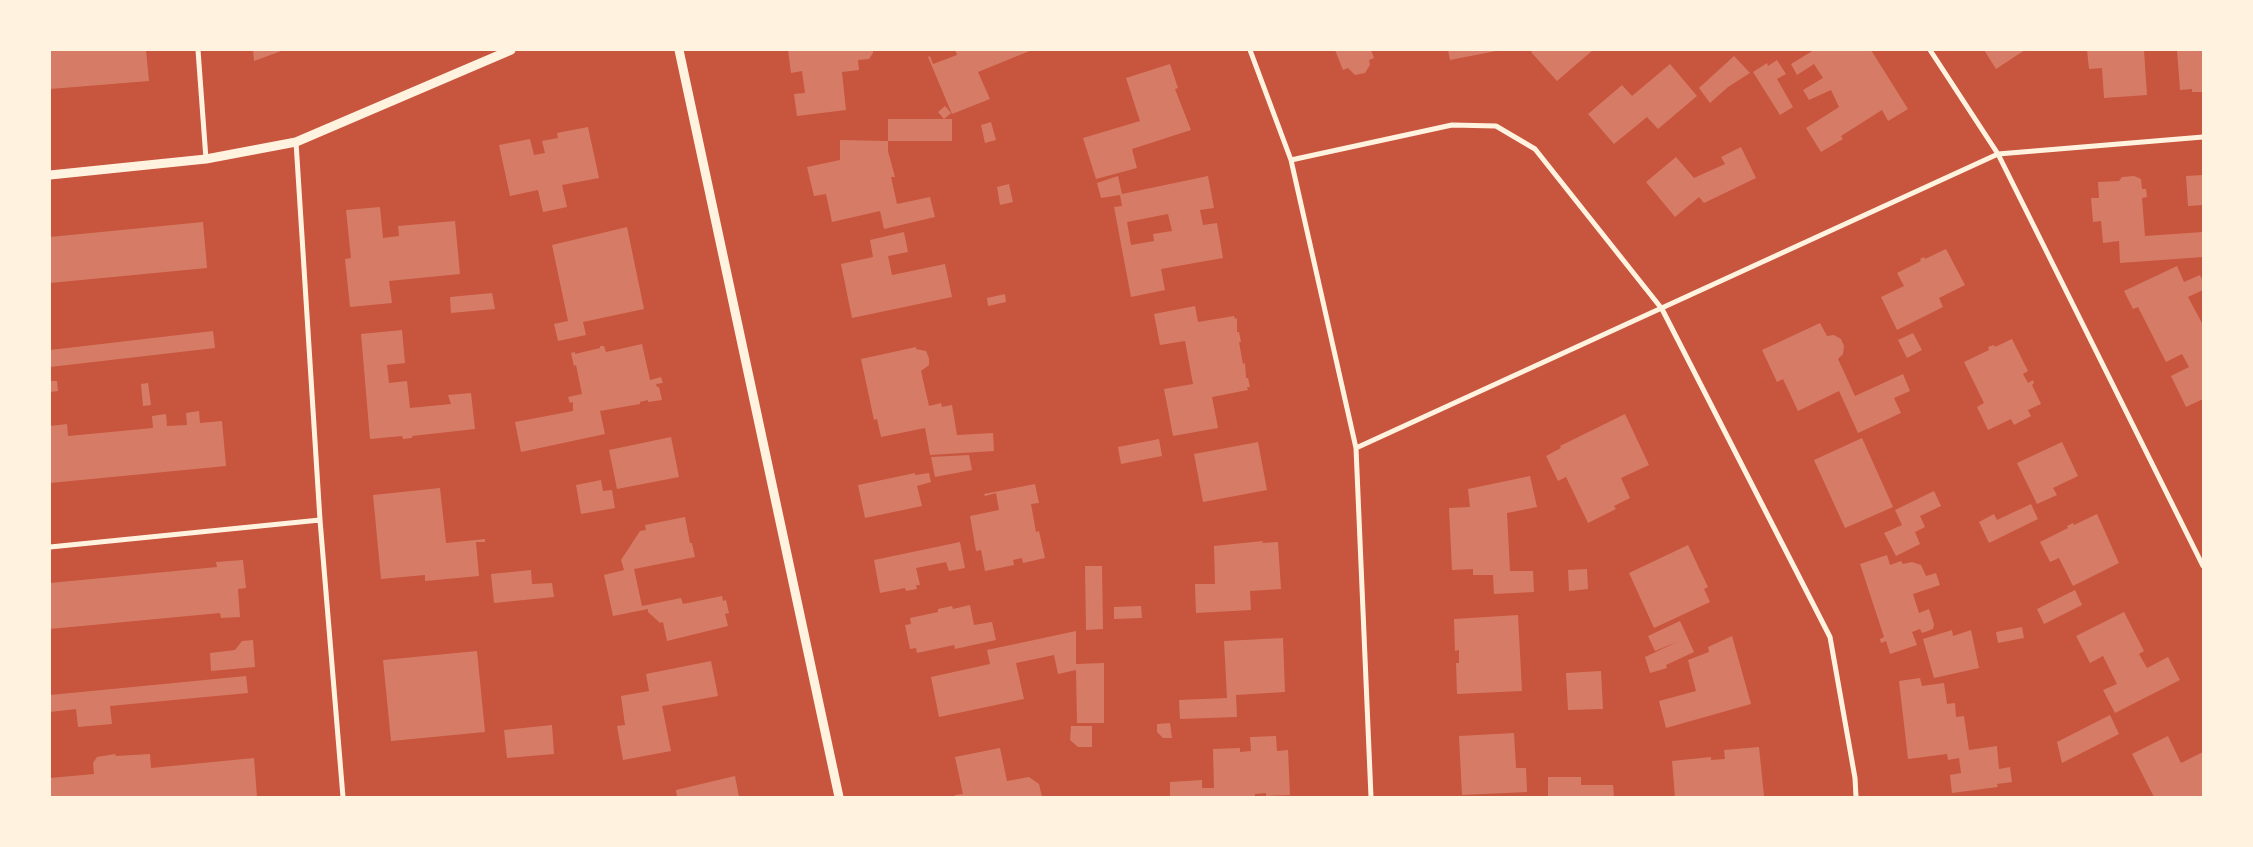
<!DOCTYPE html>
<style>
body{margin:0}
#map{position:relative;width:2253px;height:847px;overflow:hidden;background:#c8553d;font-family:Spectral,serif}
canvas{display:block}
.frame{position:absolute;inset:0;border:51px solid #fff3e0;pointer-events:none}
</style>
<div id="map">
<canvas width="2253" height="847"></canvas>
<div class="frame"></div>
</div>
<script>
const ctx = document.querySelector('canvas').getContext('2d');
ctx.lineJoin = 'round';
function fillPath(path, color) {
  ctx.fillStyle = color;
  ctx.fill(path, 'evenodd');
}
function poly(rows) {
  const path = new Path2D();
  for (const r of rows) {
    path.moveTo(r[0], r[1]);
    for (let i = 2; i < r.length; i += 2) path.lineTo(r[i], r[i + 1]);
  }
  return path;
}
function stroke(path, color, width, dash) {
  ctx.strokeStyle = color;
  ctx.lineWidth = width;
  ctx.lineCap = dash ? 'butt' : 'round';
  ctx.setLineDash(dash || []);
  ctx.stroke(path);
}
const building = poly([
 [50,50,146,50,149,81,50,89],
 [253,50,284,50,254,61],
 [788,50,873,50,873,53,869,59,858,60,859,70,842,72,846,110,797,116,794,94,805,93,802,71,791,73],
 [955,50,1032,50,978,72,990,99,952,114,928,57,930,56,933,64,957,55],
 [1335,50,1371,50,1374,58,1369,60,1370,65,1365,73,1355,75,1348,68,1343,70],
 [1448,50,1496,50,1496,51,1450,60],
 [1533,50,1593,50,1557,81,1531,52],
 [1814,50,1871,50,1908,109,1888,121,1882,110,1841,136,1843,139,1821,152,1806,128,1839,107,1831,90,1809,100,1803,90,1823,78,1814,64,1797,75,1791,64],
 [1984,50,2025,50,1996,69],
 [2087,50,2144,50,2147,95,2104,98,2102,68,2089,69],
 [2177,50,2203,50,2203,92,2192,92,2192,89,2180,90],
 [1734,56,1750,73,1728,87,1710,103,1699,88],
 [1777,60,1786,74,1777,79,1793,107,1780,115,1753,72,1767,63,1768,66],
 [1170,64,1178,88,1175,89,1191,130,1132,149,1137,168,1096,179,1083,138,1140,121,1126,78],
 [1670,64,1697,96,1658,129,1647,117,1614,144,1588,114,1622,85,1632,96],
 [945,106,951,113,944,119,952,119,952,141,888,141,888,119,944,119,938,112],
 [991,122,996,140,985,143,981,125],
 [588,127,599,178,562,185,567,207,543,212,538,190,510,196,499,145,530,139,534,155,545,153,542,141,558,138,557,133],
 [840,140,888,141,888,151,895,177,891,177,897,204,930,197,935,217,884,229,880,211,832,222,826,194,814,196,807,167,840,160],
 [1741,147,1756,178,1704,203,1699,197,1675,217,1646,182,1676,157,1694,178,1725,164,1721,157],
 [2203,175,2203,205,2188,206,2186,176],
 [1118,176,1122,194,1208,176,1214,208,1200,210,1203,225,1217,223,1223,258,1161,269,1165,290,1131,297,1114,207,1122,206,1120,195,1101,198,1097,183],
 [1168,214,1172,231,1153,234,1154,241,1131,245,1127,222],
 [2134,176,2141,179,2142,189,2146,189,2147,197,2142,198,2145,236,2203,232,2203,257,2120,263,2119,241,2103,243,2101,221,2093,222,2091,198,2099,198,2098,182,2119,181,2122,177],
 [1009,184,1013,202,1000,205,997,187],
 [380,207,383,238,399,236,398,226,455,221,460,274,389,281,392,303,350,307,345,259,351,258,346,210],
 [203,222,207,268,50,283,50,237],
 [627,227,644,309,583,322,586,335,558,341,554,324,568,321,552,245],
 [904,232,908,252,888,256,892,275,945,264,952,297,852,318,841,264,873,257,870,240],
 [1946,249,1965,285,1939,298,1943,307,1897,330,1881,297,1904,286,1897,273,1921,261,1920,259,1924,257,1925,259],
 [2177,266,2184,282,2200,275,2203,281,2203,290,2188,297,2203,325,2203,399,2186,407,2171,376,2189,367,2182,354,2166,362,2138,307,2133,309,2124,291],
 [492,293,495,309,451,313,450,297],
 [1005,294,1006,302,988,306,987,298],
 [1195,306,1198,322,1234,316,1235,319,1237,318,1237,332,1239,332,1241,342,1239,342,1243,364,1245,363,1246,378,1248,378,1250,387,1247,387,1248,390,1212,397,1218,428,1173,436,1164,389,1193,384,1185,341,1160,345,1154,314],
 [1820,323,1827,336,1834,335,1841,339,1844,346,1843,354,1838,359,1855,396,1903,374,1910,391,1894,398,1901,413,1858,433,1839,391,1798,411,1783,379,1777,382,1762,350],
 [402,330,405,363,387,365,389,383,407,381,410,408,451,404,448,395,471,393,475,429,412,436,412,438,403,439,402,436,370,439,361,334],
 [213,331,215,348,50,367,50,350],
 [1913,333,1922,350,1907,358,1898,340],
 [2012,339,2028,371,2023,374,2028,383,2033,380,2034,383,2032,385,2041,404,2028,410,2031,416,2014,425,2011,419,1988,430,1977,407,1984,403,1964,362,1989,350,1988,347,1994,345,1995,347],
 [642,344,650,380,661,377,663,383,656,384,657,387,659,387,662,400,648,402,648,400,640,402,640,404,600,411,605,434,521,452,515,422,573,411,573,402,570,403,568,397,582,394,576,365,574,366,571,353,575,352,575,354,600,348,600,346,604,346,606,352],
 [916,347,916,349,926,351,929,358,929,365,921,371,929,406,941,403,942,407,952,405,957,435,993,433,994,451,930,455,925,428,881,437,877,419,874,420,861,359],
 [50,381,57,381,58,391,50,392],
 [148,383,151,405,143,406,141,384],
 [199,411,200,423,222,421,226,466,50,483,50,426,67,424,68,436,153,428,152,416,166,414,167,426,187,425,186,413],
 [1625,414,1649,465,1621,478,1630,498,1614,506,1616,509,1588,523,1566,477,1558,481,1546,456,1561,448,1560,446],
 [671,437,679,477,617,489,609,450],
 [1862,438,1893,507,1845,528,1814,460],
 [1159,439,1162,456,1121,464,1118,447],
 [1258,442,1267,490,1203,502,1194,454],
 [2062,442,2078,476,2053,488,2057,495,2037,504,2017,463],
 [969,455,972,470,935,477,931,457],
 [915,473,915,475,929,473,931,482,917,486,922,506,865,518,858,485],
 [1530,476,1537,507,1507,513,1510,571,1533,571,1534,592,1494,594,1493,575,1473,575,1473,569,1452,570,1449,508,1470,507,1468,489],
 [601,480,603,491,612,490,615,508,581,514,576,485],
 [1035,484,1039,503,1031,504,1036,532,1039,531,1045,558,1023,563,1022,558,1013,560,1014,565,985,571,981,550,976,551,970,516,999,510,996,493,985,496,984,494],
 [440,488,446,543,485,539,485,542,476,542,479,576,425,581,425,575,381,579,373,495],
 [1934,491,1941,506,1920,516,1925,527,1915,532,1920,544,1896,556,1884,533,1902,525,1895,510],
 [2031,504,2038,519,1989,543,1979,522,1994,514,1997,520],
 [2097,514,2119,563,2073,586,2059,558,2050,562,2040,542,2068,528,2067,526,2073,523,2074,525],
 [685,517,690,543,692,543,695,557,634,569,642,606,681,598,683,604,722,596,723,601,726,600,729,613,725,614,728,626,667,641,663,622,660,623,648,612,648,609,613,616,604,575,624,570,621,560,640,531,646,530,645,525],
 [1263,541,1262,543,1278,542,1281,589,1250,591,1251,610,1196,613,1195,584,1215,584,1214,546],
 [960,542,965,568,949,571,946,562,916,568,920,585,916,585,917,589,906,591,905,588,880,593,874,560],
 [1688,545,1708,587,1704,589,1710,602,1654,628,1629,573],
 [1887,555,1890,565,1901,561,1903,564,1912,562,1921,565,1926,576,1936,573,1940,585,1913,594,1919,613,1929,609,1934,624,1933,629,1922,633,1920,629,1912,632,1917,645,1890,654,1886,641,1881,643,1880,639,1884,637,1860,564],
 [243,560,246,588,238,589,240,617,221,618,220,613,50,629,50,583,217,567,216,562],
 [1085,566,1102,566,1103,629,1086,630],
 [1587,569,1588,589,1569,591,1568,570],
 [531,570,532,584,552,583,554,597,494,603,491,574],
 [2075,590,2082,605,2044,624,2037,609],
 [970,605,974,625,992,622,996,640,955,649,954,645,917,653,916,648,910,649,905,625,911,624,910,618,938,612,938,609,952,606,953,609],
 [1141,606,1142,618,1114,619,1114,607],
 [2124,612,2144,651,2139,654,2147,668,2168,657,2180,680,2115,713,2103,690,2117,684,2103,656,2090,663,2076,636],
 [1518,615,1522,691,1457,694,1456,663,1459,663,1459,650,1455,651,1454,619],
 [1680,621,1694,652,1666,665,1667,668,1650,673,1645,657,1679,641,1655,651,1648,636],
 [2022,627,2024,638,1998,643,1996,632],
 [1952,630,1953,636,1971,630,1979,668,1934,678,1923,639],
 [1076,631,1076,664,1104,663,1104,723,1077,723,1076,670,1058,674,1054,655,1016,663,1024,699,939,717,931,677,990,664,987,650],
 [1732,636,1751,704,1666,728,1659,701,1696,691,1688,660,1709,652,1708,647],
 [1283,638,1285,692,1236,695,1237,717,1180,719,1179,700,1227,698,1224,641],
 [253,640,255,667,211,671,210,653,235,650,242,641],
 [477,651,485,732,391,741,383,660],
 [711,661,718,696,662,706,671,751,623,760,617,726,625,725,621,696,649,691,646,674],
 [1601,671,1603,709,1568,710,1566,673],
 [246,676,248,693,110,706,112,724,78,727,76,709,50,712,50,695],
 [1920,678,1922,686,1944,683,1947,704,1955,703,1956,717,1964,716,1969,750,1997,746,1999,769,2010,767,2012,782,1997,784,1998,787,1952,793,1950,775,1961,773,1959,758,1948,760,1947,754,1908,759,1899,681],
 [2110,715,2119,734,2062,763,2057,742],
 [1170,723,1172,738,1163,738,1157,732,1157,724],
 [552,725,554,754,507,758,504,730],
 [1071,726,1092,726,1092,747,1078,747,1070,740],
 [1514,733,1516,768,1526,768,1527,792,1462,795,1459,736],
 [1276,736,1277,751,1288,750,1290,795,1266,796,1266,793,1255,794,1255,797,1170,797,1170,782,1202,780,1202,788,1214,788,1213,749,1240,748,1240,752,1251,751,1250,737],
 [2168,736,2181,763,2203,752,2203,797,2154,797,2132,754],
 [1759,747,1764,796,1675,797,1672,761,1711,757,1711,760,1725,759,1724,750],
 [1000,748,1007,781,1029,777,1039,784,1042,797,955,797,955,795,963,794,955,757],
 [115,754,116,756,150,754,151,768,254,758,257,797,50,797,50,778,94,774,93,763,97,757],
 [735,776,739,797,677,797,676,790],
 [1548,777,1581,777,1581,785,1613,785,1614,797,1548,797]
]);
const minor = poly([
 [198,50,206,159],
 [1250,50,1291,160,1356,448,1371,797],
 [1930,50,1998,154,2203,566],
 [296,142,320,520,343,797],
 [1291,160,1452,125,1496,126,1535,149,1662,309,1830,637,1855,778,1856,797],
 [1356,448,1998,154,2203,137],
 [50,547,320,520]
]);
const tertiary = poly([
 [679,50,839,797],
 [50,175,206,159,296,142,511,50]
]);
fillPath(building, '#d67c66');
stroke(minor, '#fff3e0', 5);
stroke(tertiary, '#fff3e0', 9);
</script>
